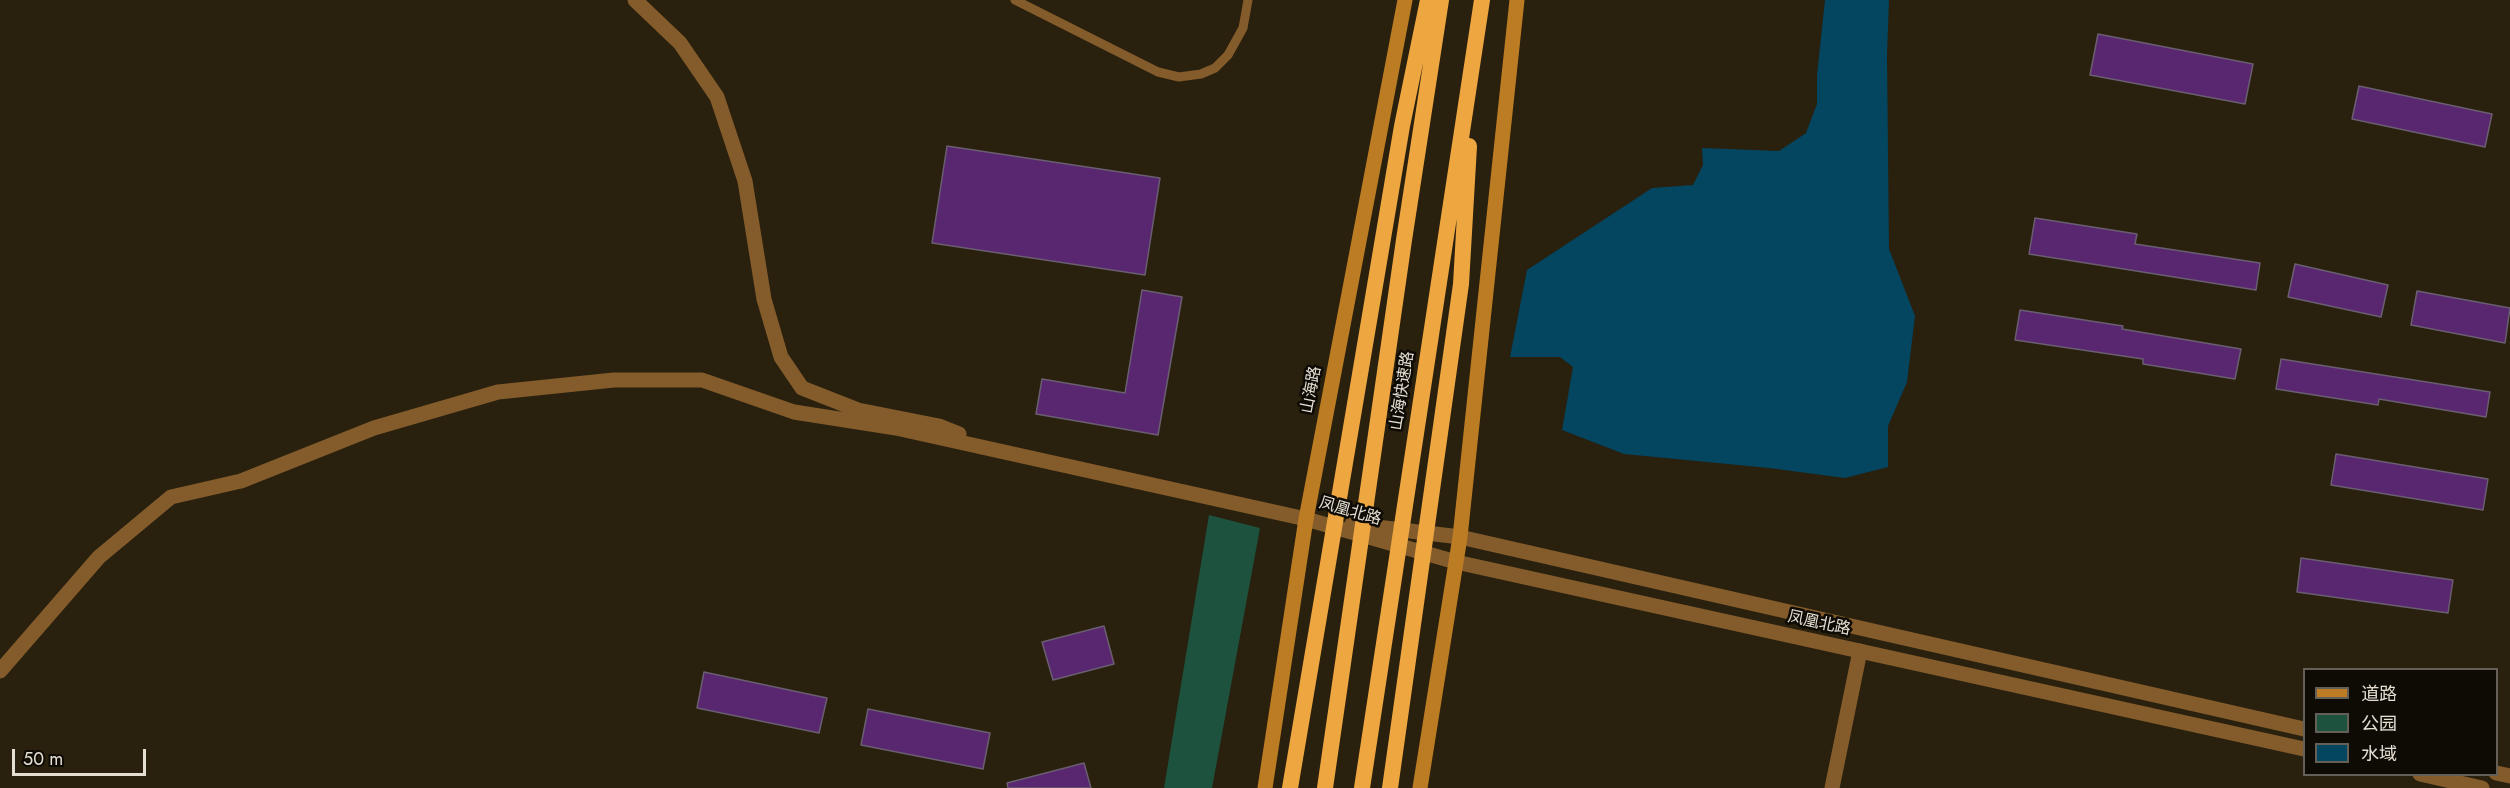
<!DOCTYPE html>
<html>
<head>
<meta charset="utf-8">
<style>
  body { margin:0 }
  #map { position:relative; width:2510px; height:788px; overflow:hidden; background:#29200e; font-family:Jost,"Noto Sans SC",sans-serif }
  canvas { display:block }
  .legend { position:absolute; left:2303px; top:668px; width:195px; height:108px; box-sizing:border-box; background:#0e0a04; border:2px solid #645f57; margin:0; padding:8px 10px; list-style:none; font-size:18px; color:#e4ded3 }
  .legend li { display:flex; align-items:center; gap:12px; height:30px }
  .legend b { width:30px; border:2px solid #645f57 }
  .scale { position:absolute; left:12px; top:749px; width:134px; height:27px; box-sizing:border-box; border:3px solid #e4ded3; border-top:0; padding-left:8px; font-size:18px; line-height:21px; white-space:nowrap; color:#e4ded3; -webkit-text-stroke:4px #0e0a04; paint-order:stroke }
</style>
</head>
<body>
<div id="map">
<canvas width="2510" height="788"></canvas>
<ul class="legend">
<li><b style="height:8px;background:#bc7c23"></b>道路</li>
<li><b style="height:16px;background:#1d523e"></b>公园</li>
<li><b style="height:16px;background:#044560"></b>水域</li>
</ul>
<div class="scale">50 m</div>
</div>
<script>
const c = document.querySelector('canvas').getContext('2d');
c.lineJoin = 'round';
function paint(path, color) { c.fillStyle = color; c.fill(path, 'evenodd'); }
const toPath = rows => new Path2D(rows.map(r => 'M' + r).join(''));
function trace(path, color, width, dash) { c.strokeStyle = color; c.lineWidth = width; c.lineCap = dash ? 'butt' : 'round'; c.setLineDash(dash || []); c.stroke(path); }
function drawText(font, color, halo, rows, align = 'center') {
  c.font = font + ' Jost,"Noto Sans SC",sans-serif'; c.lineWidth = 5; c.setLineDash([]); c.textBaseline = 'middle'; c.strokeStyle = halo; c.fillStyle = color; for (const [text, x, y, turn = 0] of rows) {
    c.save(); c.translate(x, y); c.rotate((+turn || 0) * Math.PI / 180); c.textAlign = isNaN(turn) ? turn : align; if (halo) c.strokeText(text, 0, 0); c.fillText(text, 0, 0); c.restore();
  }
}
const green = toPath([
  [1209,515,1260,528,1212,788,1164,788]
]);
const water = toPath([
  [1825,0,1889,0,1887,55,1889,249,1915,316,1907,382,1888,426,1888,467,1845,478,1769,468,1624,454,1562,430,1573,367,1560,357,1510,357,1527,270,1652,188,1693,185,1703,165,1702,148,1779,151,1806,133,1817,104,1817,75]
]);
const building = toPath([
  [2098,34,2253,64,2245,104,2090,75,2098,34],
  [2359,86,2492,114,2485,147,2352,119,2359,86],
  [947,146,1160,178,1145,275,932,243,947,146],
  [2035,218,2137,234,2135,244,2260,263,2256,290,2029,254,2035,218],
  [2295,264,2388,285,2381,317,2288,297,2295,264],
  [1142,290,1182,297,1158,435,1036,414,1042,379,1125,393,1142,290],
  [2417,291,2510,308,2505,343,2411,325,2417,291],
  [2020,310,2123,326,2122,329,2241,349,2235,379,2143,364,2143,359,2015,340,2020,310],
  [2281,359,2490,392,2486,417,2379,399,2378,405,2276,389,2281,359],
  [2336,454,2488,479,2483,510,2331,485,2336,454],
  [2301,558,2453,580,2448,613,2297,592,2301,558],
  [1104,626,1114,664,1053,680,1042,642,1104,626],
  [704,672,827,698,819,733,697,708,704,672],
  [868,709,990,733,983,769,861,745,868,709],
  [1084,763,1091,788,1008,788,1007,783,1084,763]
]);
const service = toPath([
  [1015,0,1158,72,1179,77,1201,74,1215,68,1228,55,1243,28,1248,0]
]);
const minor = toPath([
  [635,0,680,43,717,97,745,181,764,299,781,357,802,388,858,410,939,426,959,434],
  [0,671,99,557,171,497,241,481,374,428,498,392,614,380,702,380,794,412,896,428,1306,519],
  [1832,788,1860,651]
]);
const tertiary = toPath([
  [1306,519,1456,562,2304,749],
  [1352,524,1460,537,2304,729],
  [2496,773,2510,776],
  [2420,774,2482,788]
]);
const secondary = toPath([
  [1265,788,1306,519,1405,0],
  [1420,788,1460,537,1517,0]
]);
const trunkBridge = toPath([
  [1290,788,1402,126,1428,0],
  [1325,788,1404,240,1441,0],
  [1362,788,1482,0],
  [1390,788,1461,284,1469,146]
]);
const streetNames = [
  ["山海路",1312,390,-79],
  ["山海快速路",1403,391,-81],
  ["凤凰北路",1350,512,16],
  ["凤凰北路",1819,624,12]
];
paint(green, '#1d523e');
paint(water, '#044560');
paint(building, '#58276f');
trace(building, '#6a5e70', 1.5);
trace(service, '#845c2b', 9);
trace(minor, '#845c2b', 15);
trace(tertiary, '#845c2b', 15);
trace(secondary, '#bc7c23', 15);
trace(trunkBridge, '#eea640', 16);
drawText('16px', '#e4ded3', '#0e0a04', streetNames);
</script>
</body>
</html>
